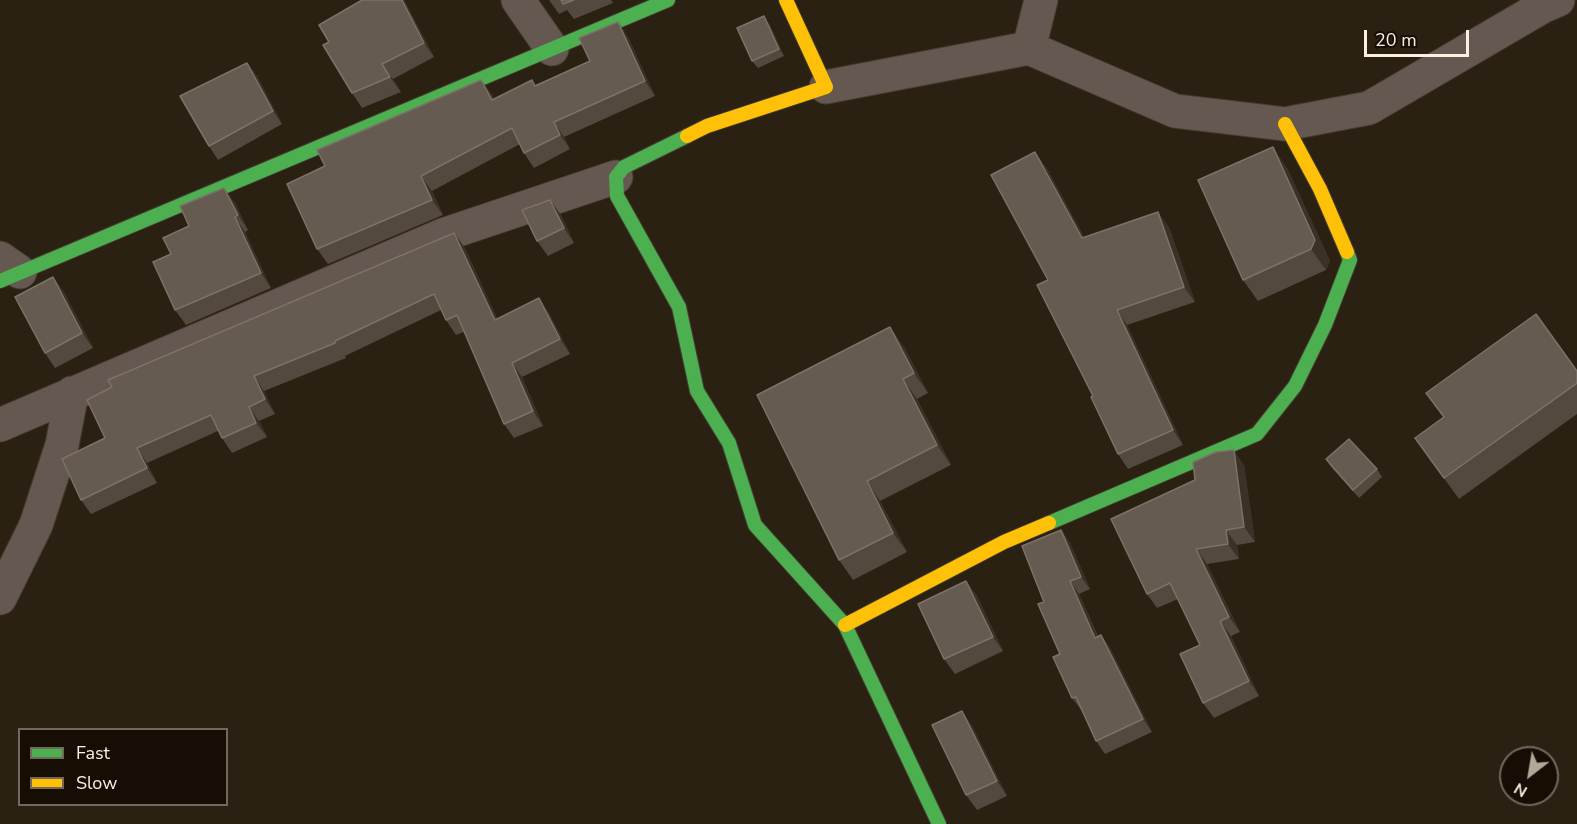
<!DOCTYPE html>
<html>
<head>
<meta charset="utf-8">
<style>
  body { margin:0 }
  #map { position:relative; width:1577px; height:824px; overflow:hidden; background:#2a2112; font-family:"Nunito Sans",sans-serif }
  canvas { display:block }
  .legend { position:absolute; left:18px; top:728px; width:210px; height:78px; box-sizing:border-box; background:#160e04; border:2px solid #72685c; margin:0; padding:8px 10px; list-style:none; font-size:18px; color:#fbf0e0 }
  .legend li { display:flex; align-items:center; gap:12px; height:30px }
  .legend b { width:30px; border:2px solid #72685c }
  .north { position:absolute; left:1499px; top:746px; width:60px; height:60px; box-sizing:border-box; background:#160e04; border:2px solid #72685c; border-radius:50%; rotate:211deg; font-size:16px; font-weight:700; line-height:24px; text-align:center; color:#fbf0e0 }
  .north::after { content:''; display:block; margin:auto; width:21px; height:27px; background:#b2a898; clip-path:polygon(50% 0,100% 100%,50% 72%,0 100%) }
  .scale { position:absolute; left:1364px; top:30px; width:105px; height:27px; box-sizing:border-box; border:3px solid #fbf0e0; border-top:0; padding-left:8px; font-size:18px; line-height:21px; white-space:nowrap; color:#fbf0e0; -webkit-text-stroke:4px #160e04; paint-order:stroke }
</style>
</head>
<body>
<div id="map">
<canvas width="1577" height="824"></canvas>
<ul class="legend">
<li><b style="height:8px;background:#4caf50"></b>Fast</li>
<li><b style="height:8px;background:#ffc107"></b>Slow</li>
</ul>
<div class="north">N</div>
<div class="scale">20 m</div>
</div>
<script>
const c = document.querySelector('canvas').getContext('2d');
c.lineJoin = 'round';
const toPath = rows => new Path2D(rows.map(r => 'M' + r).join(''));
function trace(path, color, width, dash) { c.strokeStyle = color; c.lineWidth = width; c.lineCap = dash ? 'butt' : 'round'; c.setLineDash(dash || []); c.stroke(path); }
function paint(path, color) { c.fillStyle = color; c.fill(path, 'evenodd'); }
const street = toPath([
  [518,0,552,49],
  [1029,48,1041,0],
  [826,87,1029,48,1175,111,1285,124,1369,108,1542,7,1558,0],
  [0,258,20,272],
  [0,425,443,235,616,177],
  [0,598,36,525,62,445,72,393]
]);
const fast = toPath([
  [687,136,624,167,616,177,617,196,679,307,697,391,729,443,755,525,845,625,939,824],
  [0,281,668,0],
  [1049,523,1257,434,1295,386,1325,325,1350,260,1347,252]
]);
const slow = toPath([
  [1285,124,1320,189,1347,252],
  [687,136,707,126,826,87,786,0],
  [845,625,1004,542,1049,523]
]);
const wall = toPath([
  [404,0,434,57,393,79,401,92,362,108,352,93],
  [549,0,611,0,613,3,574,19,567,10,559,14],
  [618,22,628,37,655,96,564,137,570,149,534,168,524,153,520,144,432,191,443,215,328,264,317,249,325,166,492,94,494,99,535,85,590,61],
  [769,23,784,56,758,68,752,61],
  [247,63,257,76,282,124,218,160,209,146],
  [1046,167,1084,237,1169,227,1195,302,1127,325,1183,445,1128,469,1118,454,1093,396,1048,280],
  [1287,168,1330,261,1326,270,1258,301,1243,280],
  [550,200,561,215,574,243,548,256,537,241],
  [235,203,248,230,245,232,271,288,186,325,175,310,171,254,189,226],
  [465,248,497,319,549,313,570,354,522,377,543,426,514,438,504,424,464,332,456,335,446,320,441,310,345,356,346,358,264,391,275,414,259,421,267,437,232,453,222,438,218,431,147,463,157,483,91,514,81,500,105,438],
  [53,277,64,292,93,348,55,368,45,353],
  [904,347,928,393,917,399,951,465,880,501,907,552,853,580,839,560],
  [1577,371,1577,414,1459,499,1415,438],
  [1326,459,1377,469,1382,477,1359,498,1331,467],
  [1244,465,1255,542,1237,545,1239,559,1207,564,1240,632,1231,636,1259,696,1214,718,1203,703,1200,645,1178,599,1157,608,1147,594],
  [1061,530,1070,543,1090,589,1079,594,1098,636,1101,635,1110,648,1152,732,1105,754,1096,741,1082,711,1072,698,1044,602],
  [966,581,977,596,1003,651,955,674,944,659],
  [962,711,972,726,1007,796,977,810,966,795]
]);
const shadedWall = toPath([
  [402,0,404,0,434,57,424,43],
  [764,16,769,23,784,56,779,49],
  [618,22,628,37,655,96,645,81],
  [247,63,257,76,282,124,273,111],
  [382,64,393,79,401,92,390,77],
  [481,80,492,94,502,115,492,100],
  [554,122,564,137,570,149,560,135],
  [1273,147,1287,168,1330,261,1326,270,1311,249],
  [1035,152,1046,167,1093,253,1082,238],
  [421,176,432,191,443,215,432,200],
  [224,188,235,203,248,230,238,215],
  [550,200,561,215,574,243,564,228],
  [1158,212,1169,227,1195,302,1184,287],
  [235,217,245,232,271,288,261,273],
  [454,233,465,248,505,335,495,320],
  [53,277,64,292,93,348,82,333],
  [539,298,549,313,570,354,560,339],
  [1117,310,1127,325,1183,445,1173,430],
  [890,327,904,347,928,393,914,373],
  [512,363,522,377,543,426,533,411],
  [254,376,264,391,275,414,265,399],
  [903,379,917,399,951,465,937,445],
  [249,407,259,421,267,437,256,423],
  [137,448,147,463,157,483,147,468],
  [1234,450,1244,465,1255,542,1244,527],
  [867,481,880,501,907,552,893,533],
  [1061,530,1070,543,1090,589,1081,577],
  [1226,530,1237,545,1239,559,1228,544],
  [1196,549,1207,564,1240,632,1229,617],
  [966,581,977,596,1003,651,993,637],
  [1070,581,1079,594,1104,651,1095,638],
  [1220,621,1231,636,1259,696,1249,681],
  [1101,635,1110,648,1152,732,1143,719],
  [962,711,972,726,1007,796,997,781]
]);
const building = toPath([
  [362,0,402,0,424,43,382,64,390,77,352,93,323,45,329,42,319,25,362,0],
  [561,0,574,0,563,4,561,0],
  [764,16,779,49,752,61,737,28,764,16],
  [618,22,645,81,554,122,560,135,524,153,512,128,421,176,432,200,317,249,287,184,325,166,317,150,481,80,492,100,532,80,535,86,590,61,579,38,618,22],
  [247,63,273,111,209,146,180,96,247,63],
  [1273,147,1315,240,1311,249,1243,280,1198,180,1273,147],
  [1035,152,1082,238,1158,212,1184,287,1117,310,1173,430,1118,454,1091,397,1093,396,1037,285,1048,280,991,175,1035,152],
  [224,188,238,215,235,217,261,273,175,310,153,262,171,254,163,238,189,226,180,206,224,188],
  [550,200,564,228,537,241,522,210,550,200],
  [454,233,495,320,539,298,560,339,512,363,533,411,504,424,457,315,446,320,434,294,335,341,335,343,254,376,265,399,249,407,256,423,222,438,211,415,137,448,147,468,81,500,62,459,105,438,87,400,112,387,108,380,454,233],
  [53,277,82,333,45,353,15,297,53,277],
  [1536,314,1577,371,1577,383,1444,478,1415,438,1444,417,1426,393,1536,314],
  [890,327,914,373,903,379,937,445,867,481,893,533,839,560,757,395,890,327],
  [1349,439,1377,469,1353,490,1326,459,1349,439],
  [1234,450,1244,527,1226,530,1228,544,1196,549,1229,617,1220,621,1249,681,1203,703,1180,654,1200,645,1170,583,1147,594,1111,519,1195,480,1193,462,1216,452,1234,450],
  [1061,530,1081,577,1070,581,1095,638,1101,635,1143,719,1096,741,1076,697,1072,698,1053,657,1060,654,1038,604,1044,602,1022,546,1061,530],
  [966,581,993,637,944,659,918,604,966,581],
  [962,711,997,781,966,795,932,725,962,711]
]);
trace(street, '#463d31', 35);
trace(fast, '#463d31', 16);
trace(slow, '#463d31', 16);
trace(street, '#655850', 33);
trace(fast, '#4caf50', 14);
trace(slow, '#ffc107', 14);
paint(wall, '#53493f');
paint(shadedWall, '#3b3126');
paint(building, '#655b50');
trace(building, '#7c7267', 1.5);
</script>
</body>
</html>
